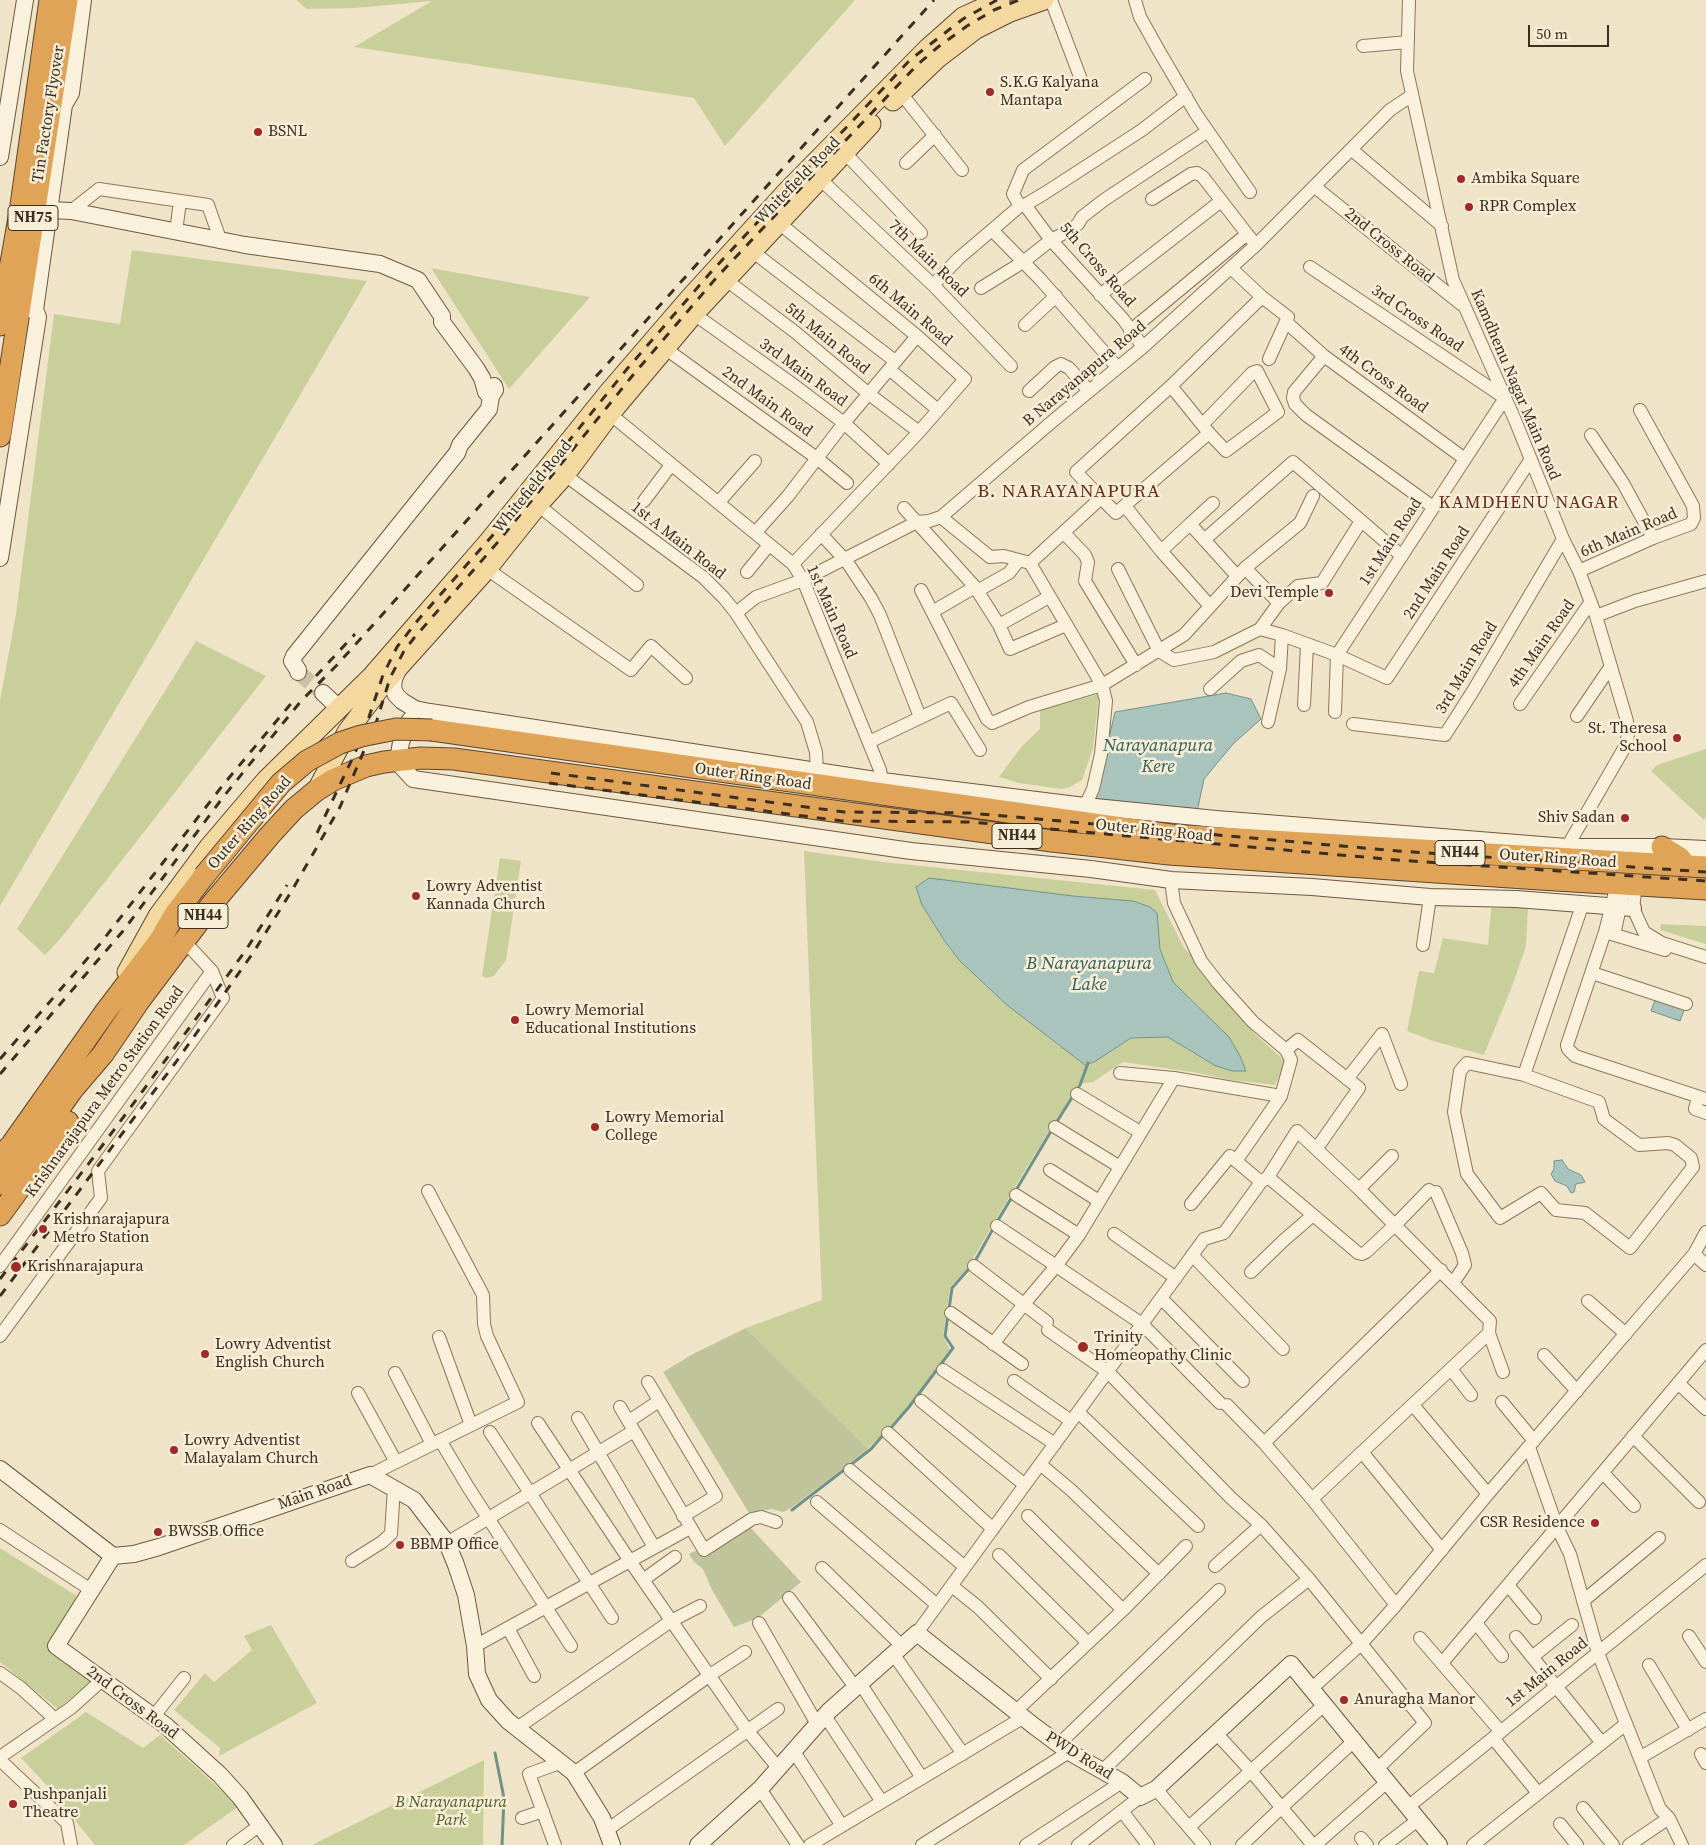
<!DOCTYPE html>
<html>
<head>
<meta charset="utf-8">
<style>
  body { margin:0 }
  #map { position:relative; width:1706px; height:1845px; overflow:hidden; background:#f0e4c8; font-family:"Source Serif 4",serif }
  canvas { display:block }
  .scale { position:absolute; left:1528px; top:25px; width:81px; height:22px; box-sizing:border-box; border:2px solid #3d2e20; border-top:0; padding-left:6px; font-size:15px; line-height:18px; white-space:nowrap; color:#3d2e20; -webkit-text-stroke:4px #f7eed8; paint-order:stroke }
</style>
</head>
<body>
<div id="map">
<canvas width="1706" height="1845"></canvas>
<div class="scale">50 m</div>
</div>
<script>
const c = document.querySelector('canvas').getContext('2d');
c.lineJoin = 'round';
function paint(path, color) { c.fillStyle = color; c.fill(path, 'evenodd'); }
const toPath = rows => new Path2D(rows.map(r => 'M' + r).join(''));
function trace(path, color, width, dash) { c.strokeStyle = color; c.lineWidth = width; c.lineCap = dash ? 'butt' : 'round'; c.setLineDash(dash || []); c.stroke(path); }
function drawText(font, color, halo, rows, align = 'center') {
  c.font = font + ' "Source Serif 4",serif'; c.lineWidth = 5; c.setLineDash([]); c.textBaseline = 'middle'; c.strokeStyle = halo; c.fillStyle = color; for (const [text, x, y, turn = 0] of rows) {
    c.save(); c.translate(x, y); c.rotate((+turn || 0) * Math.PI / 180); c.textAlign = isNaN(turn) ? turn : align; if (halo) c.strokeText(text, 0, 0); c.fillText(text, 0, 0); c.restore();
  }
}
const green = toPath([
  [296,0,855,0,725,146,694,98,354,47,432,1,355,8,307,9],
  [132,250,367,281,0,906,0,701,16,614,54,314,120,324],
  [431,268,590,297,509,389],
  [196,641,266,676,61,938,45,955,17,929],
  [1099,694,1093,748,1082,780,1070,787,1062,789,1019,783,999,777,1022,746,1040,729,1040,711],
  [1706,749,1706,816,1704,820,1651,771,1657,765],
  [804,851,883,862,1155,890,1183,946,1256,1035,1286,1062,1275,1085,1231,1080,1198,1073,1123,1062,1093,1082,1079,1084,1025,1170,968,1267,950,1287,943,1336,950,1350,908,1407,868,1449,746,1328,822,1300],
  [929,878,1073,896,1133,901,1157,913,1160,949,1173,982,1229,1037,1214,1065,1168,1037,1131,1038,1094,1062,1085,1065,1007,1005,960,961,944,940,922,905],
  [500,858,521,861,506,960,494,976,486,978,482,976],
  [1491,908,1528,908,1526,946,1511,989,1484,1055,1433,1041,1407,1031,1419,971,1434,973,1443,938,1488,945],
  [1661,924,1706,926,1706,944,1660,930],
  [0,1548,77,1596,47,1648,91,1681,58,1709,0,1662],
  [271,1625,317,1703,219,1756,220,1748,174,1710,205,1673,214,1682,252,1650,244,1636],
  [86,1712,143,1748,160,1735,239,1806,184,1845,95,1845,51,1790,21,1758],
  [484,1760,483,1845,312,1845,322,1840]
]);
const cemetery = toPath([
  [746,1328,868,1449,791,1508,783,1512,772,1509,749,1513,663,1372,693,1354],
  [749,1526,801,1582,758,1618,734,1627,712,1590,703,1569,694,1562,689,1554]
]);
const water = toPath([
  [1226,693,1251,699,1261,719,1233,744,1204,779,1197,812,1094,802,1115,712,1226,693],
  [929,878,1073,896,1133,901,1150,907,1157,913,1160,949,1173,982,1229,1037,1240,1056,1246,1071,1232,1071,1214,1065,1168,1037,1131,1038,1094,1062,1085,1065,1007,1005,960,961,944,940,922,905,916,887,929,878],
  [1655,1000,1684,1010,1680,1021,1651,1011,1655,1000],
  [1562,1160,1568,1169,1581,1175,1585,1182,1576,1184,1574,1192,1571,1193,1567,1186,1555,1181,1551,1174,1554,1169,1554,1161,1562,1160]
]);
const stream = toPath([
  [1056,1123,1080,1085,1088,1063],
  [997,1222,1053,1128],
  [949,1309,952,1288,974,1263,994,1227],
  [889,1430,909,1407,953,1348,945,1336,948,1315],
  [792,1510,871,1449,884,1434],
  [495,1753,504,1798,502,1845]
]);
const secondaryTunnel = toPath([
  [298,672,323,693]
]);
const street = toPath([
  [1051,0,1082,82],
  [1135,0,1140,17,1159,51,1196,114,1250,192],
  [1409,0,1407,71,1453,280,1515,420,1563,539,1579,571,1596,616,1627,721,1628,734,1626,745,1567,847],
  [1363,46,1408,42],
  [896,87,962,170],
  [1352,150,1442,226],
  [844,152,921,233],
  [906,163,935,135],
  [820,179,933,285,1011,366],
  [1315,187,1461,304],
  [1152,199,1191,174,1197,173,1203,177,1247,234],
  [1025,205,1051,240,1123,319,1143,347],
  [1020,206,1013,194,1023,170,1145,79],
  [71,211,99,189,208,205,220,239],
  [779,223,917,336,965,379,919,432,793,564],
  [992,230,1020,206,1025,205,1045,193,1142,130,1186,96],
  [176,232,180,201],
  [752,251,895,361],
  [1231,268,1262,297,1288,317,1269,359],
  [721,276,795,332,869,394,919,432],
  [933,285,959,258,992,230,1041,280,1117,367],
  [981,288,1023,262,1051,240,1070,230,1078,224,1082,217,1104,200,1208,131],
  [1100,295,1221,201],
  [694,314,795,386,844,423,889,464],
  [1286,322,1324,356,1465,459],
  [1025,325,1056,296],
  [1130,331,1247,234,1256,245],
  [666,349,818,459,847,483],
  [1324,356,1294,392,1293,398,1295,404,1306,415,1433,507],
  [889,369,938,410],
  [1029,391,1055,367,1061,364,1069,368,1089,391],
  [610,414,793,564,803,580,880,770,882,781],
  [1203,424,1252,373,1257,371,1278,412,1226,451,1209,433],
  [1591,435,1623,483,1653,538],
  [565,475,703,577,724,598,736,613,807,722,816,752,817,771],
  [1101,498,1116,513,1209,433,1171,386],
  [644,501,671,465],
  [718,503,755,461],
  [538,505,637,585],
  [1125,506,1161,551],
  [904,508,975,587,999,625,1010,649,1066,625],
  [941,517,990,557,1004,556,1030,563,1102,685,1106,701,1101,754,1093,789,1085,806],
  [1190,524,1213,503],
  [755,533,788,496,844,423,917,336],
  [1064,533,1085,555,1088,562,1085,581,1136,665],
  [821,534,847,562,871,598,880,615,920,717],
  [1204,540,1293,462,1402,556],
  [1030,563,1101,498,1076,472,1171,386,1262,297],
  [1245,568,1279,603],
  [487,569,631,670,651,646,686,678],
  [1118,569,1159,651,1174,660,1214,652,1260,629,1282,635,1337,655,1505,398,1310,267],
  [1579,571,1653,538,1691,524,1694,518,1693,506,1640,410],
  [747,572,769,545],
  [921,590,987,719,992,723,1029,707,1102,685,1184,635,1245,568,1300,523,1313,496],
  [977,591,1009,573,1019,560],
  [1210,606,1161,551,1190,524,1237,576],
  [932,612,975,587],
  [736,613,756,597,803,580,917,522,929,521,941,517,1054,420,1143,347,1256,245,1390,110,1411,96],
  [1596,616,1635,601,1706,581],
  [999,625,1049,597],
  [1260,629,1279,603,1298,586,1322,583,1361,521],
  [1210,689,1241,661,1259,655,1280,669],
  [1520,704,1590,603],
  [1304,705,1307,645],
  [1335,712,1337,655,1387,678,1531,459],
  [1577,716,1611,666],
  [1268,722,1280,669,1282,635],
  [1353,724,1445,735,1473,691,1563,539],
  [869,742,951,703,980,750],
  [1171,880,1174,903,1201,961,1218,983,1253,1022,1286,1050,1291,1060,1281,1096,1236,1161,1261,1182],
  [1617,884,1605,932,1567,1045,1568,1049,1575,1056,1706,1099],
  [1636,885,1633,908,1644,932,1662,943,1706,957],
  [1605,932,1665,950],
  [1614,935,1625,884],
  [1423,945,1430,897],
  [1592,973,1686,1004],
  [1286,1050,1298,1040,1359,1088,1317,1148],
  [1467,1063,1524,1075,1599,1102,1604,1119,1639,1145,1668,1143,1675,1145,1691,1158,1693,1167,1630,1248,1585,1213,1556,1210,1541,1193,1500,1218,1467,1174,1454,1112,1460,1071,1467,1063],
  [1120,1073,1174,1078],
  [1524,1075,1583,903],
  [1347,1079,1382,1034,1401,1084],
  [1077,1094,1140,1132],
  [1698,1097,1695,1109,1706,1113],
  [1055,1127,1120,1167],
  [1050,1170,1099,1201],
  [1268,1177,1358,1253,1362,1254,1366,1252,1395,1225,1429,1190],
  [1359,1189,1392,1156],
  [1436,1192,1462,1253,1465,1265,1453,1283],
  [1016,1195,1079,1235],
  [1191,1204,1230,1156,1236,1161],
  [997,1226,1142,1324,1220,1403],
  [1114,1234,1176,1278],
  [1694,1254,1706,1265],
  [1192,1255,1283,1349],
  [0,1266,212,971,184,941],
  [974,1266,1047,1322],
  [1251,1272,1283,1241,1313,1215],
  [1161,1298,1243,1381],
  [1588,1301,1626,1334],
  [951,1313,1022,1364],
  [1048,1330,1108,1372,1231,1498,1261,1525,1309,1579,1425,1723,1377,1769],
  [1489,1333,1503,1372],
  [0,1336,101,1198,98,1171,223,998,212,971],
  [439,1337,471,1425],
  [993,1344,1024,1304,1056,1266,1079,1235,1174,1078,1281,1096],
  [1544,1355,1577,1391],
  [1451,1369,1471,1395],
  [943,1370,1055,1444],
  [395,1373,432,1444],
  [1014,1381,1071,1421],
  [648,1382,716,1496,683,1516],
  [1678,1383,1706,1409],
  [358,1393,396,1462],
  [921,1401,1025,1485],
  [1502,1402,1534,1441],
  [1227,1405,1264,1443,1312,1499,1396,1605],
  [1413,1405,1488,1494],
  [620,1407,704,1550,752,1519,761,1517,776,1522],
  [1078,1412,1198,1526],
  [578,1418,654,1547],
  [629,1421,659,1401],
  [538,1423,630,1561,747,1730,779,1769],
  [490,1432,612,1618],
  [888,1433,993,1529],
  [1633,1436,1699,1502],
  [440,1440,468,1487,571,1646],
  [1264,1443,1441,1270],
  [1529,1447,1557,1527,1570,1554,1598,1653,1660,1809,1669,1818,1682,1845],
  [1362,1452,1442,1550],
  [1040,1464,1071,1490,1159,1574],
  [850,1470,965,1567],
  [1603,1473,1634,1506],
  [370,1475,518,1402,487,1336,484,1324,483,1295,428,1191],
  [817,1502,937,1605],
  [1028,1516,1123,1610],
  [0,1530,91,1590],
  [447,1543,634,1431],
  [999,1555,1088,1643],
  [352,1561,382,1542,391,1534,394,1488],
  [1215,1566,1261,1525],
  [822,1568,903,1647],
  [643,1580,675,1557],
  [1508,1585,1535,1618],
  [952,1586,978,1607,1051,1679],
  [789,1598,855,1687],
  [1583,1601,1659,1538],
  [759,1623,817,1724],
  [1476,1623,1502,1656],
  [508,1628,534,1676],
  [917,1633,1204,1239,1224,1233,1261,1182,1268,1177,1297,1131,1359,1189,1490,1321,1489,1333,1312,1499],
  [1689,1636,1706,1662],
  [1516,1637,1602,1743],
  [1420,1638,1501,1732],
  [475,1646,690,1528],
  [894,1655,963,1754],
  [1532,1657,1572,1625],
  [1442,1663,1706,1350],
  [1649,1665,1688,1730],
  [0,1673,21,1688,55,1719],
  [860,1683,922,1778],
  [1311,1689,1361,1644,1396,1605,1488,1494,1694,1254,1706,1232],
  [1016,1711,1123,1610,1186,1546],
  [154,1716,184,1678],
  [825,1716,882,1802],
  [517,1728,671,1621,700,1606],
  [1216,1733,1250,1770,1313,1845],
  [1493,1738,1538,1793],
  [1059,1744,1219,1590],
  [793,1750,842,1826],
  [1701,1754,1706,1763],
  [0,1757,71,1708,102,1680],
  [1641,1757,1706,1719],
  [0,1760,67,1823,71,1845],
  [1102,1771,1261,1617,1309,1579],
  [574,1773,710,1675,745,1652],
  [760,1789,798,1845],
  [1156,1789,1204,1845],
  [1408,1807,1706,1565],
  [1583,1808,1613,1845],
  [1122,1811,1148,1845],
  [522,1818,543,1811],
  [1560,1824,1577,1845],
  [1189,1827,1324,1705],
  [607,1830,778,1709],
  [1361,1838,1367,1845],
  [233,1845,260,1825],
  [555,1845,529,1774,562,1762],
  [810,1845,1024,1717],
  [922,1845,1069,1752],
  [1026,1845,1122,1782],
  [1078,1845,1140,1797],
  [1242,1845,1281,1808,1354,1741],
  [1315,1845,1387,1782],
  [1385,1845,1418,1820],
  [1473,1845,1626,1724],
  [1629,1845,1669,1818]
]);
const secondary = toPath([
  [0,157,25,0],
  [50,210,71,211,245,245,380,264,418,280,442,316,442,322,476,368,482,378,486,392,491,396],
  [0,558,38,317,35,310,64,105,71,93,83,0],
  [399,668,394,679,393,688,396,695,402,701,415,709,430,712,882,781,1085,806,1216,819,1567,847,1662,847,1706,849],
  [298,672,298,670,292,661,294,656,457,453,460,445,489,409,491,396,495,390,494,386],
  [323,693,338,707],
  [410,720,401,742,398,761,402,767,413,779,911,851,1091,869,1171,880,1312,887,1430,897,1516,899,1633,908],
  [0,1469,113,1556,134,1554,159,1547,370,1475,414,1500,447,1543,456,1565,466,1595,475,1646,477,1674,489,1700,508,1721,574,1773,602,1818,612,1845],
  [113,1556,56,1646,165,1725,220,1775,240,1797,274,1845],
  [698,1845,760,1789,829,1711,917,1633,1034,1726,1069,1752,1122,1782,1140,1797,1156,1789,1291,1664,1439,1845]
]);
const primary = toPath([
  [893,101,938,58,976,29,1010,12,1044,0],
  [317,790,347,732,380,688,487,569,538,505,565,475,610,414,694,314,871,124],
  [127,972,158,916,209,847,266,780,372,676,438,600,489,541,608,393,688,300,788,190,928,48,963,17,1000,0]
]);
const highway = toPath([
  [0,325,20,212,50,0],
  [0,436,67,0],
  [432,730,1171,835,1706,867],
  [1662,847,1680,858,1686,866],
  [0,1158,12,1144,106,1011,160,940,175,914,204,876],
  [0,1184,43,1131,73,1089,103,1054,139,1001,212,904,270,835,294,809,317,790,333,780,366,766,384,762,421,758,454,759,1052,841,1169,854,1540,879,1706,889],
  [0,1215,68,1122]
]);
const rail = toPath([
  [316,676,355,634],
  [551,773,844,812,970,813,1398,851,1706,872],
  [549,783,842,821,971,822,1397,860,1706,881],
  [317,833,355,753,369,717,383,675,397,647,418,620,492,536,627,369,711,272,823,152,911,59,963,19,997,0],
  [0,1059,100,944,223,785,294,700],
  [0,1074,123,931,224,796,301,701,337,665,934,0],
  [0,1279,96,1154,190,1027,246,950,287,885],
  [0,1296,176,1062,253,953,291,892,340,807,377,720,390,678,404,651,414,638,498,542,633,375,717,277,829,158,917,65,938,47,967,26,994,10,1019,0]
]);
const highwayBridge = toPath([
  [204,876,281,783,307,761,340,743,361,736,396,729,432,730]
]);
const markers = [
  [990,92,5,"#9e2a2b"],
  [258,132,5,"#9e2a2b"],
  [1461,179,5,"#9e2a2b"],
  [1469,207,5,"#9e2a2b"],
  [1329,593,5,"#9e2a2b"],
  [1677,738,5,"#9e2a2b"],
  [1625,818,5,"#9e2a2b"],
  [416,896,5,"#9e2a2b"],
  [515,1020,5,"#9e2a2b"],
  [595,1127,5,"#9e2a2b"],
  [43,1229,5,"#9e2a2b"],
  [16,1267,6,"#9e2a2b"],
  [1083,1347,6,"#9e2a2b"],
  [205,1354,5,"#9e2a2b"],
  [174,1450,5,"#9e2a2b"],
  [1595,1523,5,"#9e2a2b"],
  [158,1532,5,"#9e2a2b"],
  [400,1545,5,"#9e2a2b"],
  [1344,1700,5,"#9e2a2b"],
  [13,1804,5,"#9e2a2b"]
];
const shields = [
  [33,218,50],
  [1017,836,50],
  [1460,853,50],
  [203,916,50]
];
const shieldNames = [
  ["NH75",33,218],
  ["NH44",1017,836],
  ["NH44",1460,853],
  ["NH44",203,916]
];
const poiNames = [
  ["S.K.G Kalyana",1000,83],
  ["Mantapa",1000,101],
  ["BSNL",268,132],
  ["Ambika Square",1471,179],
  ["RPR Complex",1479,207],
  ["Devi Temple",1319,593,"right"],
  ["St. Theresa",1667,729,"right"],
  ["School",1667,747,"right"],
  ["Shiv Sadan",1615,818,"right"],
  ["Lowry Adventist",426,887],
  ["Kannada Church",426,905],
  ["Lowry Memorial",525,1011],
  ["Educational Institutions",525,1029],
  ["Lowry Memorial",605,1118],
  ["College",605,1136],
  ["Krishnarajapura",53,1220],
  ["Metro Station",53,1238],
  ["Krishnarajapura",27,1267],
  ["Trinity",1094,1338],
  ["Homeopathy Clinic",1094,1356],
  ["Lowry Adventist",215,1345],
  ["English Church",215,1363],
  ["Lowry Adventist",184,1441],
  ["Malayalam Church",184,1459],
  ["CSR Residence",1585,1523,"right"],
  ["BWSSB Office",168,1532],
  ["BBMP Office",410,1545],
  ["Anuragha Manor",1354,1700],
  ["Pushpanjali",23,1795],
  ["Theatre",23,1813]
];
const streetNames = [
  ["Tin Factory Flyover",49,114,-81],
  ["Whitefield Road",798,181,-46],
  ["2nd Cross Road",1389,246,39],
  ["7th Main Road",928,259,44],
  ["5th Cross Road",1097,265,49],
  ["6th Main Road",910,310,40],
  ["3rd Cross Road",1417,319,34],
  ["5th Main Road",827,339,39],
  ["3rd Main Road",803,373,36],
  ["B Narayanapura Road",1085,374,-40],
  ["4th Cross Road",1383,379,36],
  ["Kamdhenu Nagar Main Road",1515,385,67],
  ["2nd Main Road",767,402,36],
  ["Whitefield Road",533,487,-51],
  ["6th Main Road",1629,533,-23],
  ["1st A Main Road",678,541,38],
  ["1st Main Road",1391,542,-57],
  ["2nd Main Road",1437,573,-57],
  ["1st Main Road",831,612,66],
  ["4th Main Road",1542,644,-55],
  ["3rd Main Road",1467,668,-59],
  ["Outer Ring Road",753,777,8],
  ["Outer Ring Road",250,823,-49],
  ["Outer Ring Road",1154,831,6],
  ["Outer Ring Road",1558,859,4],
  ["Krishnarajapura Metro Station Road",105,1092,-54],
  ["Main Road",315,1493,-19],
  ["1st Main Road",1547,1673,-39],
  ["2nd Cross Road",132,1703,37],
  ["PWD Road",1079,1756,32]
];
const parkNames = [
  ["B Narayanapura",451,1803],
  ["Park",451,1821]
];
const neighbourhoodNames = [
  ["KAMDHENU NAGAR",1529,503]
];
const waterNames = [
  ["Narayanapura",1158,746],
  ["Kere",1158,767],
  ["B Narayanapura",1089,964],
  ["Lake",1089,985]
];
const quarterNames = [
  ["B. NARAYANAPURA",1069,492]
];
paint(green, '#c9cf9b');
paint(cemetery, '#bfc49a');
paint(water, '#a9c4bc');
trace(water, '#6f938a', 1);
trace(stream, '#6f938a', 3);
trace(secondaryTunnel, '#ccc0a6', 16, [16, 8]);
trace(street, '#8d765c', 14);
trace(secondary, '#6f573f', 18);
trace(primary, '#5b4430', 21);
trace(highway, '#5b4430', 23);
trace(street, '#faf1dc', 12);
trace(secondary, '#faf1dc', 16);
trace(primary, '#f3d9a0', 19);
trace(highway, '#e0a458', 21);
trace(rail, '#3d2e20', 3, [9, 9]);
trace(highwayBridge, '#5b4430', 23, []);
trace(highwayBridge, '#e0a458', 21);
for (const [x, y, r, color] of markers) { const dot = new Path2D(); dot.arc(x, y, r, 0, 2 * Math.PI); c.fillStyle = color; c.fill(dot); trace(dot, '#f7eed8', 2); }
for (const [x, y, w] of shields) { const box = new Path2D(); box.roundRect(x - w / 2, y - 12.5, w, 25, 4); c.fillStyle = '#f7eed8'; c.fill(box); trace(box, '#3d2e20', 1); }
drawText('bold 15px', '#3d2e20', null, shieldNames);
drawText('16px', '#3d2e20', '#f7eed8', poiNames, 'left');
drawText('16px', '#3d2e20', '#f7eed8', streetNames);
drawText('italic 16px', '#4d5a26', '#f7eed8', parkNames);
c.letterSpacing = '1px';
drawText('18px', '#6b2e1e', '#f7eed8', neighbourhoodNames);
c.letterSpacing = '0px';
drawText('italic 18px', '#2f5d5a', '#f7eed8', waterNames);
c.letterSpacing = '1px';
drawText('19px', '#6b2e1e', '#f7eed8', quarterNames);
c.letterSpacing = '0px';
</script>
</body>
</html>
